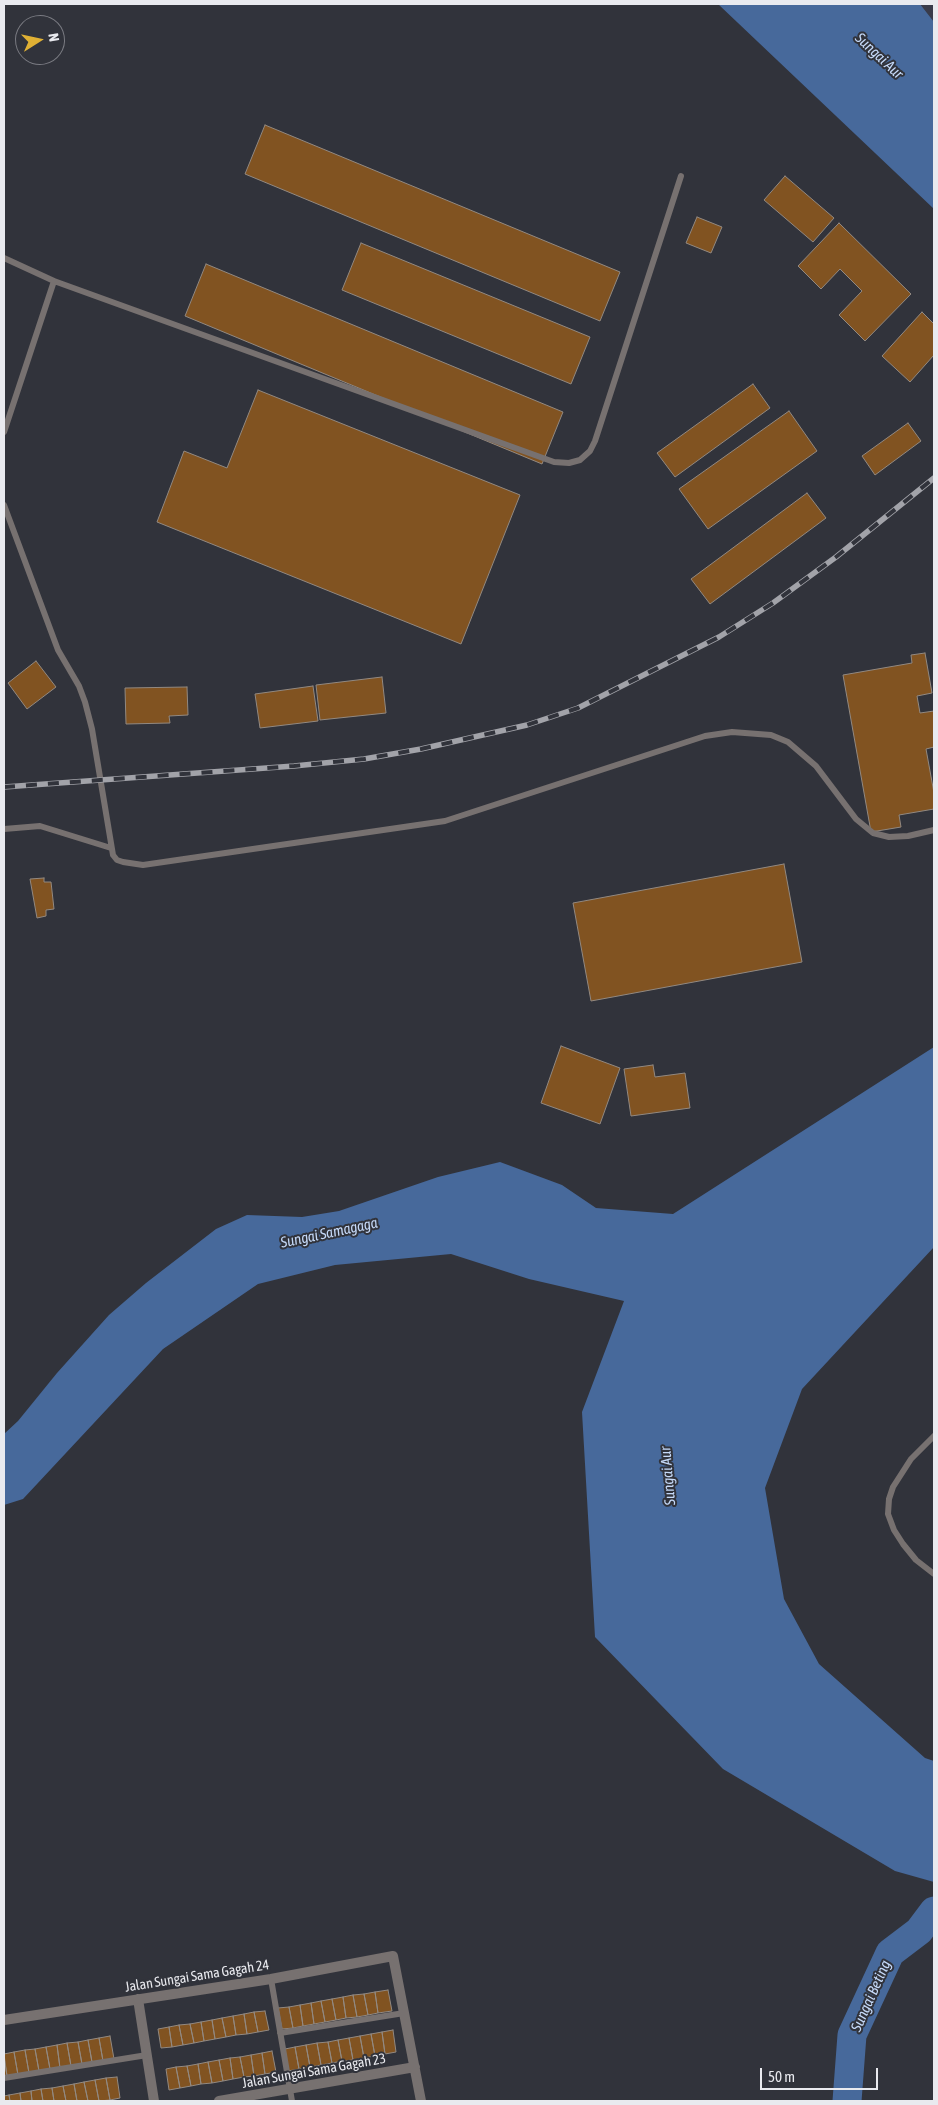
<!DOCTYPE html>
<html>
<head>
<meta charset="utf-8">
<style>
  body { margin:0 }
  #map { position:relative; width:938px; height:2105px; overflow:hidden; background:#31333b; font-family:"Asap Condensed",sans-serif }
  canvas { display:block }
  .frame { position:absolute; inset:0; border:5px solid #e9eaef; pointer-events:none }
  .north { position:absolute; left:15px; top:15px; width:50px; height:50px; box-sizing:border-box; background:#31333b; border:1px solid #7b7c83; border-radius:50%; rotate:80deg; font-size:14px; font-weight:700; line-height:20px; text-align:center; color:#e9eaef }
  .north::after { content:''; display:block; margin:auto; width:18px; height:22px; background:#dfb034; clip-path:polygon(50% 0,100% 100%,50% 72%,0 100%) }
  .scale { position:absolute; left:760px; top:2068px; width:118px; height:22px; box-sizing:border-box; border:2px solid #e9eaef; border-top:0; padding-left:6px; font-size:15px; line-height:18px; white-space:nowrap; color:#e9eaef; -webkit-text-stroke:4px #31333b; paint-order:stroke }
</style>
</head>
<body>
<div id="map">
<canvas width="938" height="2105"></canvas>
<div class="frame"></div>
<div class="north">N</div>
<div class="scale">50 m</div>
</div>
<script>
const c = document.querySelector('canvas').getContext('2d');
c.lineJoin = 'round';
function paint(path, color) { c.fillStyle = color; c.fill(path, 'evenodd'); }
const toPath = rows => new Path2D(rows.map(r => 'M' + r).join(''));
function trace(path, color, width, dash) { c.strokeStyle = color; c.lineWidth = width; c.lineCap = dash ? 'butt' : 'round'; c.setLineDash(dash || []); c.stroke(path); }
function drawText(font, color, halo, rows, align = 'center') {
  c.font = font + ' "Asap Condensed",sans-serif'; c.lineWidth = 4; c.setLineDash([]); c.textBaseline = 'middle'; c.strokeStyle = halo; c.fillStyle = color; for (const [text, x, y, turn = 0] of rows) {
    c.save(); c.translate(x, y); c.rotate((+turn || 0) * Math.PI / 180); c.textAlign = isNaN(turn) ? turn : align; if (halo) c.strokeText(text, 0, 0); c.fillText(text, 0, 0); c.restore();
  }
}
const built = toPath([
  [920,4,934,4,934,22]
]);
const water = toPath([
  [718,4,920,4,934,22,934,209],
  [934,1047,934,1247,802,1389,765,1488,784,1599,819,1664,925,1758,934,1761,934,1882,895,1871,723,1769,595,1637,582,1412,624,1301,529,1279,451,1254,335,1265,258,1284,163,1349,23,1499,4,1505,4,1434,18,1421,57,1373,109,1315,146,1283,216,1229,247,1215,302,1217,339,1211,438,1177,500,1162,562,1185,596,1208,673,1214]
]);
const river = toPath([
  [847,2101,852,2035,890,1953,919,1931,934,1911]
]);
const building = toPath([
  [265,125,620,272,600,321,245,174,265,125],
  [785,176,834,218,813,242,764,200,785,176],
  [697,217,722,227,711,253,686,243,697,217],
  [839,223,911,294,865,341,839,315,862,291,840,269,821,289,798,266,839,223],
  [361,243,590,337,571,384,342,290,361,243],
  [206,264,563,412,542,464,185,316,206,264],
  [922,312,934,324,934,355,910,382,882,356,922,312],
  [753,384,770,408,675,477,657,453,753,384],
  [258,390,520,495,461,644,157,522,184,451,227,468,258,390],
  [789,411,817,451,708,529,679,489,789,411],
  [908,423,921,441,875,475,862,456,908,423],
  [807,493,826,518,710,604,691,579,807,493],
  [925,653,932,693,917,696,920,713,934,711,934,747,926,749,934,793,934,809,899,815,901,827,871,832,843,675,912,663,911,655,925,653],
  [36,661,56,687,27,709,8,683,36,661],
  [382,677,386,713,320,720,316,685,382,677],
  [313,686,318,721,260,728,255,694,313,686],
  [187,687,188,715,169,716,170,723,126,724,125,688,187,687],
  [784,864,802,962,591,1001,573,903,784,864],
  [44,878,44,882,51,882,54,909,46,910,46,916,37,918,30,879,44,878],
  [561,1046,620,1068,600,1124,541,1103,561,1046],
  [653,1065,655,1077,685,1073,690,1108,631,1116,624,1069,653,1065],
  [388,1990,392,2011,378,2013,375,1992,388,1990],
  [375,1992,378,2013,368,2015,364,1994,375,1992],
  [364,1994,368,2015,357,2017,353,1995,364,1994],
  [353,1995,357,2017,346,2018,343,1997,353,1995],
  [343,1997,346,2018,336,2020,332,1999,343,1997],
  [332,1999,336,2020,325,2022,321,2001,332,1999],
  [321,2001,325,2022,314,2024,311,2003,321,2001],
  [311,2003,314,2024,303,2026,300,2005,311,2003],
  [300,2005,303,2026,293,2028,289,2007,300,2005],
  [289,2007,293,2028,282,2029,278,2008,289,2007],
  [265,2011,269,2030,258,2032,254,2012,265,2011],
  [254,2012,258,2032,247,2034,244,2014,254,2012],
  [244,2014,247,2034,236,2035,233,2016,244,2014],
  [233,2016,236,2035,226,2037,222,2018,233,2016],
  [222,2018,226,2037,215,2039,212,2020,222,2018],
  [212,2020,215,2039,204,2041,201,2022,212,2020],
  [201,2022,204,2041,194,2043,190,2024,201,2022],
  [190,2024,194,2043,183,2045,179,2025,190,2024],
  [179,2025,183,2045,172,2047,169,2027,179,2025],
  [169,2027,172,2047,161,2048,158,2029,169,2027],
  [393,2030,396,2052,385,2054,382,2032,393,2030],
  [382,2032,385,2054,375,2056,371,2034,382,2032],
  [371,2034,375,2056,364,2058,360,2036,371,2034],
  [110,2036,114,2059,103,2061,99,2038,110,2036],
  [360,2036,364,2058,353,2060,349,2038,360,2036],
  [99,2038,103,2061,92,2062,88,2040,99,2038],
  [349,2038,353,2060,342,2061,338,2040,349,2038],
  [88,2040,92,2062,82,2064,78,2042,88,2040],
  [338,2040,342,2061,332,2063,328,2042,338,2040],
  [78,2042,82,2064,71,2066,67,2043,78,2042],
  [328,2042,332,2063,321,2065,317,2043,328,2042],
  [67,2043,71,2066,60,2068,57,2045,67,2043],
  [317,2043,321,2065,310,2067,306,2045,317,2043],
  [57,2045,60,2068,50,2069,46,2047,57,2045],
  [306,2045,310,2067,299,2069,295,2047,306,2045],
  [46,2047,50,2069,39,2071,35,2049,46,2047],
  [295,2047,299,2069,288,2071,285,2049,295,2047],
  [35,2049,39,2071,29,2073,25,2050,35,2049],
  [25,2050,29,2073,18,2075,14,2052,25,2050],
  [272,2051,276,2072,265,2074,262,2053,272,2051],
  [14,2052,18,2075,7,2076,4,2054,14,2052],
  [262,2053,265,2074,254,2076,251,2055,262,2053],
  [251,2055,254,2076,244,2077,240,2057,251,2055],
  [4,2057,7,2076,4,2077,4,2057],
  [240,2057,244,2077,233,2079,230,2058,240,2057],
  [230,2058,233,2079,223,2081,219,2060,230,2058],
  [219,2060,223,2081,212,2083,208,2062,219,2060],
  [208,2062,212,2083,201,2084,198,2064,208,2062],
  [198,2064,201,2084,191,2086,187,2066,198,2064],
  [187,2066,191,2086,180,2088,176,2067,187,2066],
  [176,2067,180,2088,169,2090,166,2069,176,2067],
  [117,2077,120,2098,110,2100,106,2078,117,2077],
  [106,2078,110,2100,99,2101,95,2080,106,2078],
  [95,2080,99,2101,88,2101,84,2082,95,2080],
  [84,2082,88,2101,77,2101,74,2084,84,2082],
  [74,2084,77,2101,66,2101,63,2086,74,2084],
  [63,2086,66,2101,54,2101,52,2088,63,2086],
  [52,2088,54,2101,43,2101,41,2089,52,2088],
  [41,2089,43,2101,32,2101,31,2091,41,2089],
  [31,2091,32,2101,21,2101,20,2093,31,2091],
  [20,2093,21,2101,10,2101,9,2095,20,2093],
  [9,2095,10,2101,4,2101,4,2096,9,2095]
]);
const service = toPath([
  [4,258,54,281,4,432],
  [54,281,554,462,569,463,580,460,590,451,595,441,681,176],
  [4,505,58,650,79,686,85,702,92,729,113,855,117,860,123,862,143,865,445,821,705,736,732,732,771,735,788,742,816,766,856,819,873,833,889,837,908,836,934,830],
  [4,829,40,826,111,848],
  [934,1436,911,1459,893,1487,889,1499,888,1514,894,1530,903,1544,916,1560,934,1574],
  [271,1979,292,2101],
  [280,2033,404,2013],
  [4,2078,147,2055]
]);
const minor = toPath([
  [138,1999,154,2101],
  [4,2020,271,1979,393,1956,421,2101],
  [219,2101,415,2067]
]);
const rail = toPath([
  [4,787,294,766,364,759,421,749,527,725,578,708,719,637,773,603,836,557,934,478]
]);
const streetNames = [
  ["Jalan Sungai Sama Gagah 24",197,1976,-9],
  ["Jalan Sungai Sama Gagah 23",314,2071,-10]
];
const waterNames = [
  ["Sungai Aur",879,56,43],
  ["Sungai Samagaga",329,1233,-12],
  ["Sungai Aur",668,1476,-95],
  ["Sungai Beting",871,1996,-66]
];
paint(built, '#393b4a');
paint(water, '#47699b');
trace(river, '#47699b', 29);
paint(building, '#815321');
trace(building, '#928981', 1);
trace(service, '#777170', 6);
trace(minor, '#777170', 10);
trace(rail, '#a2a3a9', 5.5);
trace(rail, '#31333b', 4, [11]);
drawText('14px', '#e9eaef', '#31333b', streetNames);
drawText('italic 15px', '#c5d9f8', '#31333b', waterNames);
</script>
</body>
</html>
